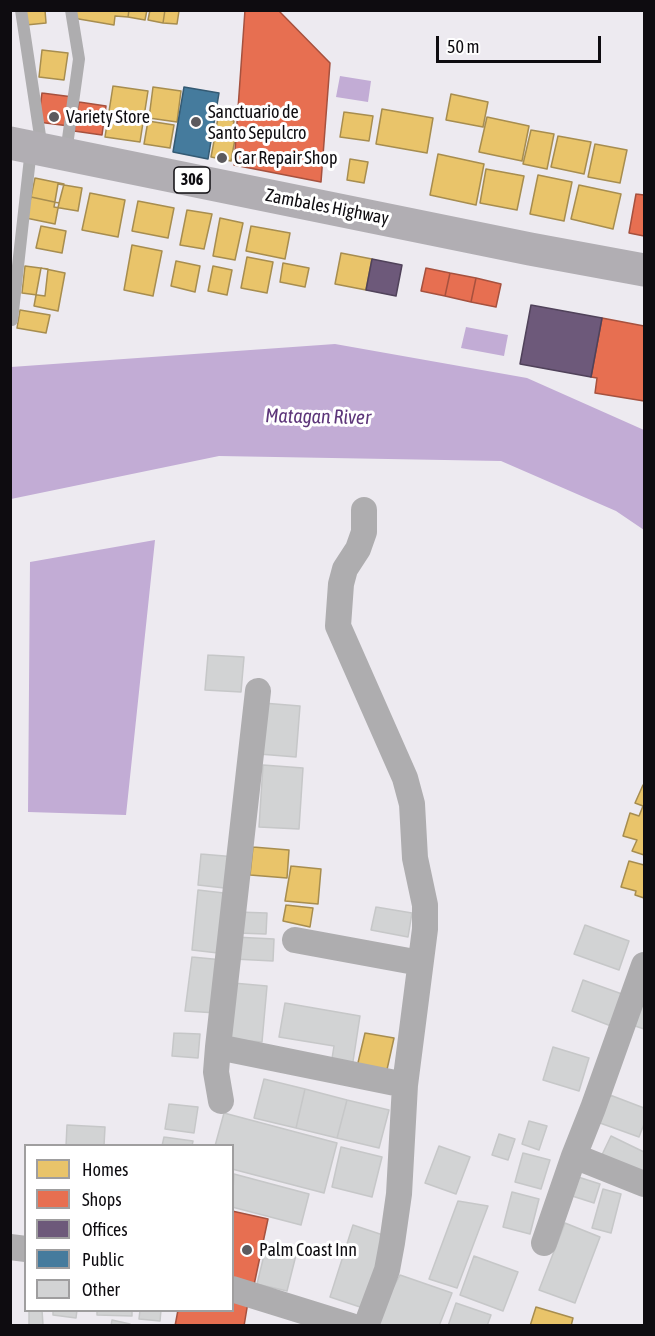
<!DOCTYPE html>
<html>
<head>
<meta charset="utf-8">
<style>
  body { margin:0 }
  #map { position:relative; width:655px; height:1336px; overflow:hidden; background:#edeaf0; font-family:"Asap Condensed",sans-serif }
  canvas { display:block }
  .frame { position:absolute; inset:0; border:12px solid #0e0c10; pointer-events:none }
  .legend { position:absolute; left:24px; top:1144px; width:210px; height:168px; box-sizing:border-box; background:#fff; border:2px solid #9f9e9f; margin:0; padding:8px 10px; list-style:none; font-size:18px; color:#0e0c10 }
  .legend li { display:flex; align-items:center; gap:12px; height:30px }
  .legend b { width:30px; border:2px solid #9f9e9f }
  .scale { position:absolute; left:436px; top:36px; width:165px; height:27px; box-sizing:border-box; border:3px solid #0e0c10; border-top:0; padding-left:8px; font-size:18px; line-height:21px; white-space:nowrap; color:#0e0c10; -webkit-text-stroke:4px #fff; paint-order:stroke }
</style>
</head>
<body>
<div id="map">
<canvas width="655" height="1336"></canvas>
<div class="frame"></div>
<ul class="legend">
<li><b style="height:16px;background:#e9c46a"></b>Homes</li>
<li><b style="height:16px;background:#e76f51"></b>Shops</li>
<li><b style="height:16px;background:#6d597a"></b>Offices</li>
<li><b style="height:16px;background:#457b9d"></b>Public</li>
<li><b style="height:16px;background:#d2d3d4"></b>Other</li>
</ul>
<div class="scale">50 m</div>
</div>
<script>
const c = document.querySelector('canvas').getContext('2d');
c.lineJoin = 'round';
function paint(path, color) { c.fillStyle = color; c.fill(path, 'evenodd'); }
const toPath = rows => new Path2D(rows.map(r => 'M' + r).join(''));
function trace(path, color, width, dash) { c.strokeStyle = color; c.lineWidth = width; c.lineCap = dash ? 'butt' : 'round'; c.setLineDash(dash || []); c.stroke(path); }
function drawText(font, color, halo, rows, align = 'center') {
  c.font = font + ' "Asap Condensed",sans-serif'; c.lineWidth = 6; c.setLineDash([]); c.textBaseline = 'middle'; c.strokeStyle = halo; c.fillStyle = color; for (const [text, x, y, turn = 0] of rows) {
    c.save(); c.translate(x, y); c.rotate((+turn || 0) * Math.PI / 180); c.textAlign = isNaN(turn) ? turn : align; if (halo) c.strokeText(text, 0, 0); c.fillText(text, 0, 0); c.restore();
  }
}
const water = toPath([
  [340,76,371,81,368,102,336,97],
  [466,327,508,335,504,356,461,348],
  [335,344,527,378,644,430,644,530,616,511,501,461,219,456,11,499,11,367],
  [155,540,126,815,28,812,30,562]
]);
const homes = toPath([
  [25,10,45,10,46,23,26,25,25,10],
  [74,10,129,10,128,17,115,16,114,25,73,18,74,10],
  [129,10,147,10,145,20,128,17,129,10],
  [150,10,165,10,163,23,148,20,150,10],
  [165,10,179,11,177,24,163,23,165,10],
  [42,50,68,53,64,80,39,77,42,50],
  [113,86,148,91,140,142,105,137,113,86],
  [153,87,181,91,177,122,149,118,153,87],
  [451,94,488,102,483,127,446,120,451,94],
  [382,109,433,118,427,153,376,144,382,109],
  [344,112,373,116,369,141,340,137,344,112],
  [487,117,529,126,522,161,479,152,487,117],
  [218,118,234,121,231,137,215,134,218,118],
  [148,121,174,125,170,148,144,144,148,121],
  [531,130,554,134,547,169,523,164,531,130],
  [215,136,235,139,231,161,211,157,215,136],
  [558,136,591,142,584,174,551,167,558,136],
  [595,144,627,150,620,183,588,177,595,144],
  [438,154,484,164,476,205,430,195,438,154],
  [350,159,368,162,364,183,347,180,350,159],
  [486,169,524,176,517,210,480,203,486,169],
  [538,175,572,182,564,221,530,214,538,175],
  [35,178,64,184,59,203,31,197,35,178],
  [58,184,82,188,78,211,54,207,58,184],
  [579,185,621,194,613,229,571,219,579,185],
  [90,193,125,200,118,237,82,230,90,193],
  [31,197,59,203,55,224,26,218,31,197],
  [138,201,174,208,168,238,132,231,138,201],
  [187,210,212,214,204,249,180,245,187,210],
  [220,218,243,223,235,260,213,256,220,218],
  [41,226,66,231,62,253,36,248,41,226],
  [251,226,290,233,285,259,246,251,251,226],
  [132,245,162,251,153,296,124,290,132,245],
  [341,253,372,259,366,290,335,284,341,253],
  [247,257,273,262,267,293,241,288,247,257],
  [176,261,200,266,195,292,171,286,176,261],
  [283,263,309,268,305,287,280,282,283,263],
  [25,266,48,269,45,296,22,293,25,266],
  [213,266,232,270,227,295,208,291,213,266],
  [41,268,65,273,58,311,34,306,41,268],
  [20,310,50,315,46,333,17,328,20,310],
  [643,785,644,786,644,855,632,851,637,840,623,836,630,813,639,816,643,806,635,803,643,785],
  [253,847,289,850,287,878,250,875,253,847],
  [629,861,644,865,644,898,635,895,636,891,621,887,629,861],
  [291,866,321,869,318,904,285,901,291,866],
  [286,905,313,908,310,927,283,921,286,905],
  [365,1033,394,1038,386,1074,357,1067,365,1033],
  [536,1307,573,1318,571,1326,530,1326,536,1307]
]);
const shops = toPath([
  [245,10,279,11,330,63,321,182,234,165,245,10],
  [42,93,73,97,69,126,38,122,42,93],
  [79,102,106,106,102,135,74,131,79,102],
  [636,194,644,195,644,236,629,233,636,194],
  [426,268,450,273,445,296,421,291,426,268],
  [450,273,476,278,471,302,445,296,450,273],
  [476,278,501,284,496,307,471,302,476,278],
  [602,318,644,326,644,401,595,393,597,378,591,377,602,318],
  [232,1211,268,1219,254,1285,232,1281,232,1211],
  [232,1299,248,1302,244,1326,175,1326,178,1310,232,1310,232,1299]
]);
const offices = toPath([
  [372,259,402,265,396,296,366,290,372,259],
  [531,305,602,318,591,377,520,364,531,305]
]);
const public = toPath([
  [184,87,219,93,208,159,173,152,184,87]
]);
const building = toPath([
  [208,655,244,657,241,692,205,690,208,655],
  [263,703,300,706,296,757,259,754,263,703],
  [263,765,303,768,299,829,259,827,263,765],
  [201,854,236,857,233,889,198,885,201,854],
  [198,890,224,893,218,953,192,950,198,890],
  [376,907,412,913,408,937,371,930,376,907],
  [237,912,267,913,266,934,237,933,237,912],
  [585,925,629,941,619,970,574,954,585,925],
  [235,937,274,939,273,961,234,959,235,937],
  [192,957,223,960,217,1013,185,1011,192,957],
  [583,980,622,994,611,1026,572,1011,583,980],
  [233,983,267,986,262,1042,228,1039,233,983],
  [644,998,644,1029,632,1025,644,998],
  [285,1003,360,1016,352,1068,331,1065,334,1046,279,1037,285,1003],
  [174,1033,200,1034,198,1058,172,1056,174,1033],
  [553,1047,589,1058,579,1091,543,1080,553,1047],
  [264,1079,305,1089,296,1128,254,1118,264,1079],
  [305,1089,347,1100,337,1138,296,1128,305,1089],
  [610,1095,644,1108,644,1124,639,1137,600,1123,610,1095],
  [347,1100,389,1110,379,1148,337,1138,347,1100],
  [169,1104,198,1107,194,1133,165,1129,169,1104],
  [224,1113,337,1143,324,1193,232,1169,232,1146,215,1146,224,1113],
  [529,1121,547,1126,539,1150,522,1144,529,1121],
  [67,1125,105,1127,104,1146,66,1146,67,1125],
  [499,1134,515,1139,508,1160,492,1155,499,1134],
  [611,1136,644,1152,644,1178,599,1161,611,1136],
  [164,1137,193,1141,192,1146,162,1146,164,1137],
  [439,1146,470,1157,456,1194,425,1183,439,1146],
  [341,1147,382,1157,372,1197,332,1187,341,1147],
  [523,1153,550,1160,541,1189,515,1182,523,1153],
  [234,1174,309,1194,301,1225,232,1207,234,1174],
  [575,1176,600,1184,594,1203,569,1195,575,1176],
  [603,1189,621,1194,611,1233,592,1228,603,1189],
  [512,1192,539,1199,530,1234,503,1227,512,1192],
  [458,1201,488,1206,457,1288,429,1279,458,1201],
  [565,1223,600,1237,575,1303,539,1290,565,1223],
  [353,1225,386,1236,363,1308,330,1297,353,1225],
  [266,1247,296,1255,287,1291,257,1284,266,1247],
  [474,1256,518,1272,503,1311,460,1295,474,1256],
  [400,1275,452,1293,439,1326,383,1326,374,1323,400,1275],
  [456,1303,491,1315,487,1326,448,1326,456,1303],
  [29,1310,42,1310,43,1325,29,1325,29,1310],
  [53,1310,77,1310,76,1318,53,1315,53,1310],
  [97,1310,132,1310,132,1316,97,1315,97,1310],
  [140,1310,161,1310,160,1321,139,1319,140,1310],
  [112,1320,130,1324,130,1326,111,1326,112,1320]
]);
const lane = toPath([
  [21,10,42,149],
  [66,153,79,59,71,10],
  [12,320,31,149]
]);
const street = toPath([
  [364,510,364,532,358,549,345,569,341,584,338,626,405,778,412,804,415,858,425,905,425,929,405,1085,399,1194,392,1243,387,1270,366,1326],
  [295,940,420,963],
  [218,1047,405,1085],
  [221,1101,216,1072,218,1047,258,691],
  [574,1156,644,1184],
  [544,1243,574,1156,593,1108,644,965],
  [10,1247,26,1249],
  [232,1289,351,1326]
]);
const primary = toPath([
  [10,143,530,249,644,270]
]);
const markers = [
  [54,117,6,"#5c5a5e"],
  [196,122,6,"#5c5a5e"],
  [222,158,6,"#5c5a5e"],
  [247,1250,6,"#5c5a5e"]
];
const shields = [
  [192,180,36]
];
const shieldNames = [
  ["306",192,180]
];
const poiNames = [
  ["Sanctuario de",208,112],
  ["Santo Sepulcro",208,133],
  ["Variety Store",66,117],
  ["Car Repair Shop",234,158],
  ["Palm Coast Inn",259,1250]
];
const streetNames = [
  ["Zambales Highway",327,207,11]
];
const waterNames = [
  ["Matagan River",318,417,1]
];
paint(water, '#c2acd5');
paint(homes, '#e9c46a');
trace(homes, '#a78d4f', 1.5);
paint(shops, '#e76f51');
trace(shops, '#a6513e', 1.5);
paint(offices, '#6d597a');
trace(offices, '#50425a', 1.5);
paint(public, '#457b9d');
trace(public, '#345a73', 1.5);
paint(building, '#d2d3d4');
trace(building, '#c6c7c8', 1.5);
trace(lane, '#aeadaf', 12);
trace(street, '#aeadaf', 26);
trace(primary, '#b1aeb3', 33);
for (const [x, y, r, color] of markers) { const dot = new Path2D(); dot.arc(x, y, r, 0, 2 * Math.PI); c.fillStyle = color; c.fill(dot); trace(dot, '#fff', 2); }
for (const [x, y, w] of shields) { const box = new Path2D(); box.roundRect(x - w / 2, y - 13, w, 26, 4.5); c.fillStyle = '#fff'; c.fill(box); trace(box, '#0e0c10', 1.5); }
drawText('bold 16px', '#0e0c10', null, shieldNames);
drawText('18px', '#0e0c10', '#fff', poiNames, 'left');
drawText('18px', '#0e0c10', '#fff', streetNames);
drawText('italic 20px', '#5d367a', '#fff', waterNames);
</script>
</body>
</html>
